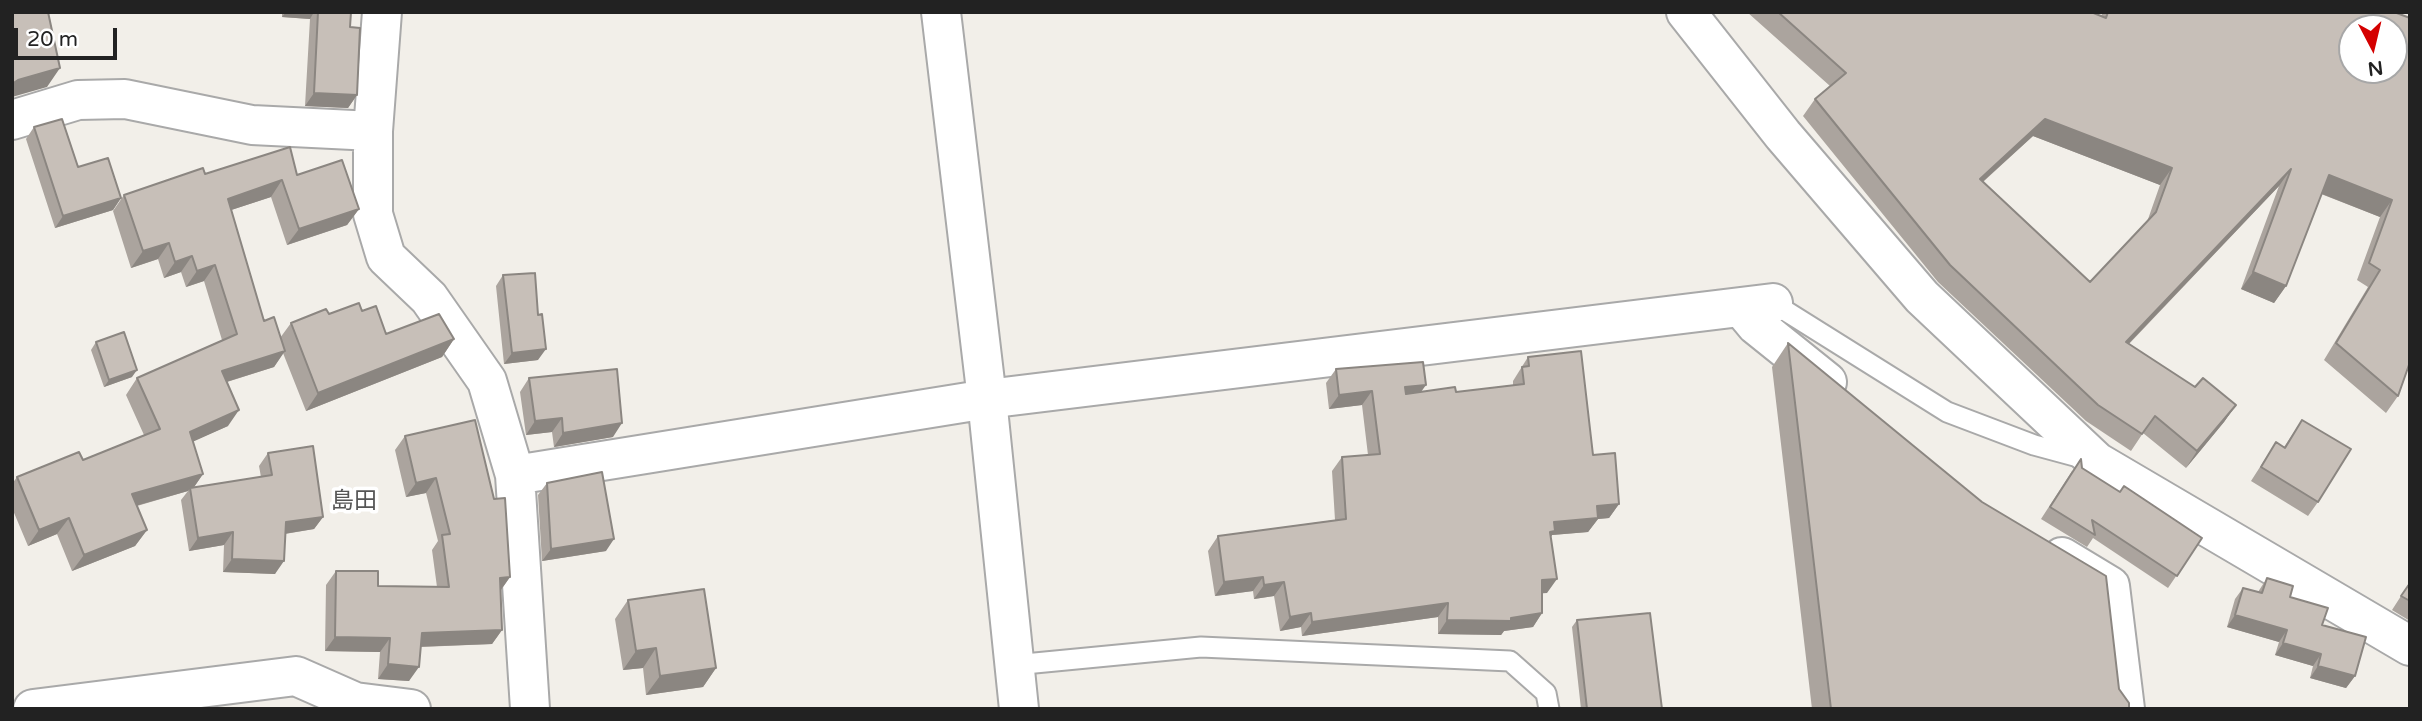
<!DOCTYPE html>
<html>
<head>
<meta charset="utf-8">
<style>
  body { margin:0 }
  #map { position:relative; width:2422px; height:721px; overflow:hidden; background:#f2efe9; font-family:"Varela Round",sans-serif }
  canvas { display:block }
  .frame { position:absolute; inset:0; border:14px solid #222; pointer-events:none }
  .north { position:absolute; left:2338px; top:14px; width:70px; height:70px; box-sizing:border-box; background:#fff; border:2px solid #a7a7a7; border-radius:50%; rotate:173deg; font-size:19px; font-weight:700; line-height:28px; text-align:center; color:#222 }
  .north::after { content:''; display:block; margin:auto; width:24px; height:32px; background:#d40000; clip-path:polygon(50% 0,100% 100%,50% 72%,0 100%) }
  .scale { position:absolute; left:14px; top:28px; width:103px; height:32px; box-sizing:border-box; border:4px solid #222; border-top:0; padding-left:9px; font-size:21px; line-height:24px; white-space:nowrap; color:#222; -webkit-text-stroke:5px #fff; paint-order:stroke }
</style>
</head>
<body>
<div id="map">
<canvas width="2422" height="721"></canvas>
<div class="frame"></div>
<div class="north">N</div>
<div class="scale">20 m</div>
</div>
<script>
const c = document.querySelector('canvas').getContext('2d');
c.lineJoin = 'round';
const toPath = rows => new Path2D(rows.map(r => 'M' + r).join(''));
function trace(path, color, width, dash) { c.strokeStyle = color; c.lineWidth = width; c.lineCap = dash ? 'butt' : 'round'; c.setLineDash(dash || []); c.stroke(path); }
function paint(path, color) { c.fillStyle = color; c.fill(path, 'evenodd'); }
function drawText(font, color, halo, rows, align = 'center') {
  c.font = font + ' "Varela Round","Noto Sans JP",sans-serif'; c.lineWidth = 7; c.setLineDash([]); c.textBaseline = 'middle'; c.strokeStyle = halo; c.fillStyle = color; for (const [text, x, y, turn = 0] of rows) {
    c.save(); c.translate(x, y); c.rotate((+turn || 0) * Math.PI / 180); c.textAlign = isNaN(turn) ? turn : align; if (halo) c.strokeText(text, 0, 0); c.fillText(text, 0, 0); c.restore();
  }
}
const service = toPath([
  [1773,303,1947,412,2034,445,2082,458],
  [1014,665,1201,647,1510,661,1546,693,1549,709]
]);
const minor = toPath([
  [382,12,373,131,373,214,386,257,429,298,487,381,515,475,530,709],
  [941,12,987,399,1019,709],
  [1686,12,1783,135,1922,297,2097,462,2410,646],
  [12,120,78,100,125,99,252,125,373,131],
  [1741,307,1756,325,1827,382],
  [515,475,987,399,1773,303],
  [2062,557,2110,586,2125,709],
  [33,709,296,676,355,702,411,709]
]);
const wall = toPath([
  [282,12,351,12,350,27,357,95,348,108,305,106,310,19,282,17],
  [1747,12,2091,12,2101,16,2103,12,2394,12,2398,396,2386,413,2324,360,2368,287,2357,280,2380,217,2321,194,2286,286,2274,303,2241,289,2279,186,2129,344,2195,387,2236,405,2224,422,2186,468,2143,433,2131,451,2086,421,1938,282,1803,116,1815,99,1830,86],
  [2033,136,2160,185,2147,222,2090,282,1983,182],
  [34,127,78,167,121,198,113,210,55,228,26,139],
  [205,174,297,175,359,209,347,225,287,245,271,197,231,210,264,321,280,338,291,323,329,314,362,311,386,334,454,339,442,357,306,411,283,353,274,367,227,382,228,426,193,441,203,474,194,487,261,477,259,466,268,453,323,517,314,529,285,534,275,574,223,572,224,545,189,551,181,500,188,491,137,506,147,530,135,546,72,571,57,534,28,546,12,508,12,484,17,477,83,460,144,435,126,395,137,378,222,340,204,281,186,287,181,272,164,278,158,259,131,268,113,211,124,195],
  [503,275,538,360,504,364,496,286],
  [96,342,132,377,104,387,91,350],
  [1788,343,2119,689,2129,709,1812,709,1772,367],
  [1528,357,1593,455,1619,504,1609,518,1598,519,1588,532,1552,535,1551,537,1547,593,1542,593,1542,613,1533,627,1504,631,1501,635,1438,634,1438,617,1302,636,1301,627,1280,631,1274,596,1254,599,1253,591,1215,596,1208,551,1218,536,1335,520,1332,471,1342,457,1368,455,1362,405,1329,409,1326,383,1336,369,1421,392,1456,392,1513,385,1513,381],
  [529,378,613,437,554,447,552,432,526,435,520,392],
  [2302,420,2318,502,2308,516,2251,481,2276,442,2284,447],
  [405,436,510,577,501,590,502,630,492,644,421,647,409,681,378,679,380,652,325,651,326,585,336,571,378,586,437,587,432,550,438,541,426,493,406,497,395,450],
  [2082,468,2120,492,2202,538,2168,588,2093,538,2087,547,2041,519,2072,471],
  [547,483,606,551,542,561,538,495],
  [2267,578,2322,625,2355,676,2346,688,2310,678,2313,666,2275,655,2279,642,2227,627,2235,599,2243,588,2258,592],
  [2410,582,2410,621,2392,610],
  [628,600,716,668,703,687,646,695,643,668,623,670,615,619],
  [1577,620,1662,709,1581,709,1572,627]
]);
const shadedWall = toPath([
  [286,12,314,12,310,19,282,17],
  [60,68,47,87,12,97,12,84,18,80],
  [314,93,357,95,348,108,305,106],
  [2045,119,2172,168,2160,185,2033,136,1968,195,1980,179],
  [2291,169,2279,186,2114,359,2126,342],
  [2329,175,2392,200,2380,217,2317,192],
  [282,180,271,197,216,215,228,199],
  [121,198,113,210,55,228,63,216],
  [359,209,347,225,287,245,299,229],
  [169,243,158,259,131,268,143,251],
  [192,256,181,272,164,278,175,262],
  [215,265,204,281,186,287,197,271],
  [2253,272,2286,286,2274,303,2241,289],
  [454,339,442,357,306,411,318,393],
  [546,349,538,360,504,364,512,353],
  [285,351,274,367,210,387,222,371],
  [137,370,132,377,104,387,109,380],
  [1426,385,1416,399,1395,401,1405,387],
  [1372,391,1362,405,1329,409,1339,395],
  [2236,405,2224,422,2186,468,2197,451],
  [239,410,228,426,179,448,190,432],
  [562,418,552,432,526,435,535,421],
  [622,423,613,437,554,447,563,433],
  [203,474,192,490,190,488,188,491,121,510,132,494],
  [436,478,426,493,406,497,416,483],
  [1619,504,1609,518,1598,519,1588,532,1552,535,1545,545,1554,522,1597,506],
  [323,517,314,529,277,535,286,522],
  [69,518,57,534,28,546,39,530],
  [147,530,135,546,72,571,84,555],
  [233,532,224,545,189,551,198,538],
  [614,539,606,551,542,561,551,549],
  [232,559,284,561,275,574,223,572],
  [510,577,500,591,500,578],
  [1263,577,1253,591,1215,596,1224,582],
  [1557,579,1547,593,1532,594,1542,580],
  [1284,582,1274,596,1254,599,1264,585],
  [1448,603,1438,617,1302,636,1312,622],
  [1311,613,1301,627,1280,631,1290,617],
  [1542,613,1533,627,1504,631,1501,635,1438,634,1447,620,1511,618],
  [2235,615,2287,630,2279,642,2227,627],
  [502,630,492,644,412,647,422,633],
  [335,637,390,638,380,652,325,651],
  [2283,643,2321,654,2313,666,2275,655],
  [656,648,643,668,623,670,636,651],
  [388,664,419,667,409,681,378,679],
  [2318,666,2355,676,2346,688,2310,678],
  [716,668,703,687,646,695,660,676]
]);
const building = toPath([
  [12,12,48,12,60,68,18,80,12,84,12,12],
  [318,12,351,12,350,27,360,28,357,95,314,93,318,12],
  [1778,12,2091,12,2106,18,2108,12,2394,12,2410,18,2410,362,2398,396,2336,343,2380,270,2369,263,2392,200,2329,175,2286,286,2253,272,2291,169,2126,342,2195,387,2203,378,2236,405,2197,451,2155,416,2142,434,2098,405,1950,265,1815,99,1846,73,1778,12],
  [2352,28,2394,28,2394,70,2352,70,2352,28],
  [2045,119,2172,168,2156,212,2090,282,1980,179,2045,119],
  [62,119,78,167,108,158,121,198,63,216,34,127,62,119],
  [290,147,297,175,342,160,359,209,299,229,282,180,228,199,264,321,274,317,285,351,222,371,239,410,190,432,203,474,132,494,147,530,84,555,69,518,39,530,17,477,79,452,83,460,160,429,137,378,237,334,215,265,197,271,192,256,175,262,169,243,143,251,124,195,203,168,205,174,290,147],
  [535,273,538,315,542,314,546,349,512,353,503,275,535,273],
  [359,303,362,311,376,306,386,334,439,314,454,339,318,393,291,323,326,309,329,314,359,303],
  [124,332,137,370,109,380,96,342,124,332],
  [1788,343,1982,502,2106,576,2119,689,2129,703,2129,709,1831,709,1788,343],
  [1581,351,1593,455,1615,453,1619,504,1597,506,1598,518,1554,522,1555,531,1550,532,1557,579,1542,580,1542,613,1511,618,1511,621,1447,620,1448,603,1312,622,1311,613,1290,617,1284,582,1264,585,1263,577,1224,582,1218,536,1346,519,1342,457,1380,454,1372,391,1339,395,1336,369,1423,362,1426,385,1405,387,1406,394,1455,387,1456,392,1524,384,1522,367,1529,366,1528,357,1581,351],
  [617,369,622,423,563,433,562,418,535,421,529,378,617,369],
  [475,420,494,499,505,498,510,577,500,578,502,630,422,633,419,667,388,664,390,638,335,637,336,571,378,571,378,586,449,587,442,535,450,534,436,478,416,483,405,436,475,420],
  [2302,420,2351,449,2318,502,2261,467,2276,442,2285,448,2302,420],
  [313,446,323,517,286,522,284,561,232,559,233,532,198,538,190,488,272,475,268,453,313,446],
  [2081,459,2082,468,2120,492,2124,486,2202,538,2177,576,2092,520,2095,535,2050,507,2081,459],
  [602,472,614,539,551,549,547,483,602,472],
  [2267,578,2293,586,2290,597,2328,608,2322,625,2366,637,2355,676,2318,666,2321,654,2283,643,2287,630,2235,615,2243,588,2262,593,2267,578],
  [2410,583,2410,601,2401,596,2410,583],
  [704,589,716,668,660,676,656,648,636,651,628,600,704,589],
  [1650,613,1662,709,1587,709,1577,620,1650,613]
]);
const quarterNames = [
  ["島田",354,502]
];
trace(service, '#a9a9a9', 23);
trace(minor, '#a9a9a9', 42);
trace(service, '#fff', 19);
trace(minor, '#fff', 38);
paint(wall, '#aba49e');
paint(shadedWall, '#8b8681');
paint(building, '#c7bfb8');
trace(building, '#8b8681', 2);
drawText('23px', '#555', '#fff', quarterNames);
</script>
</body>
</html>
